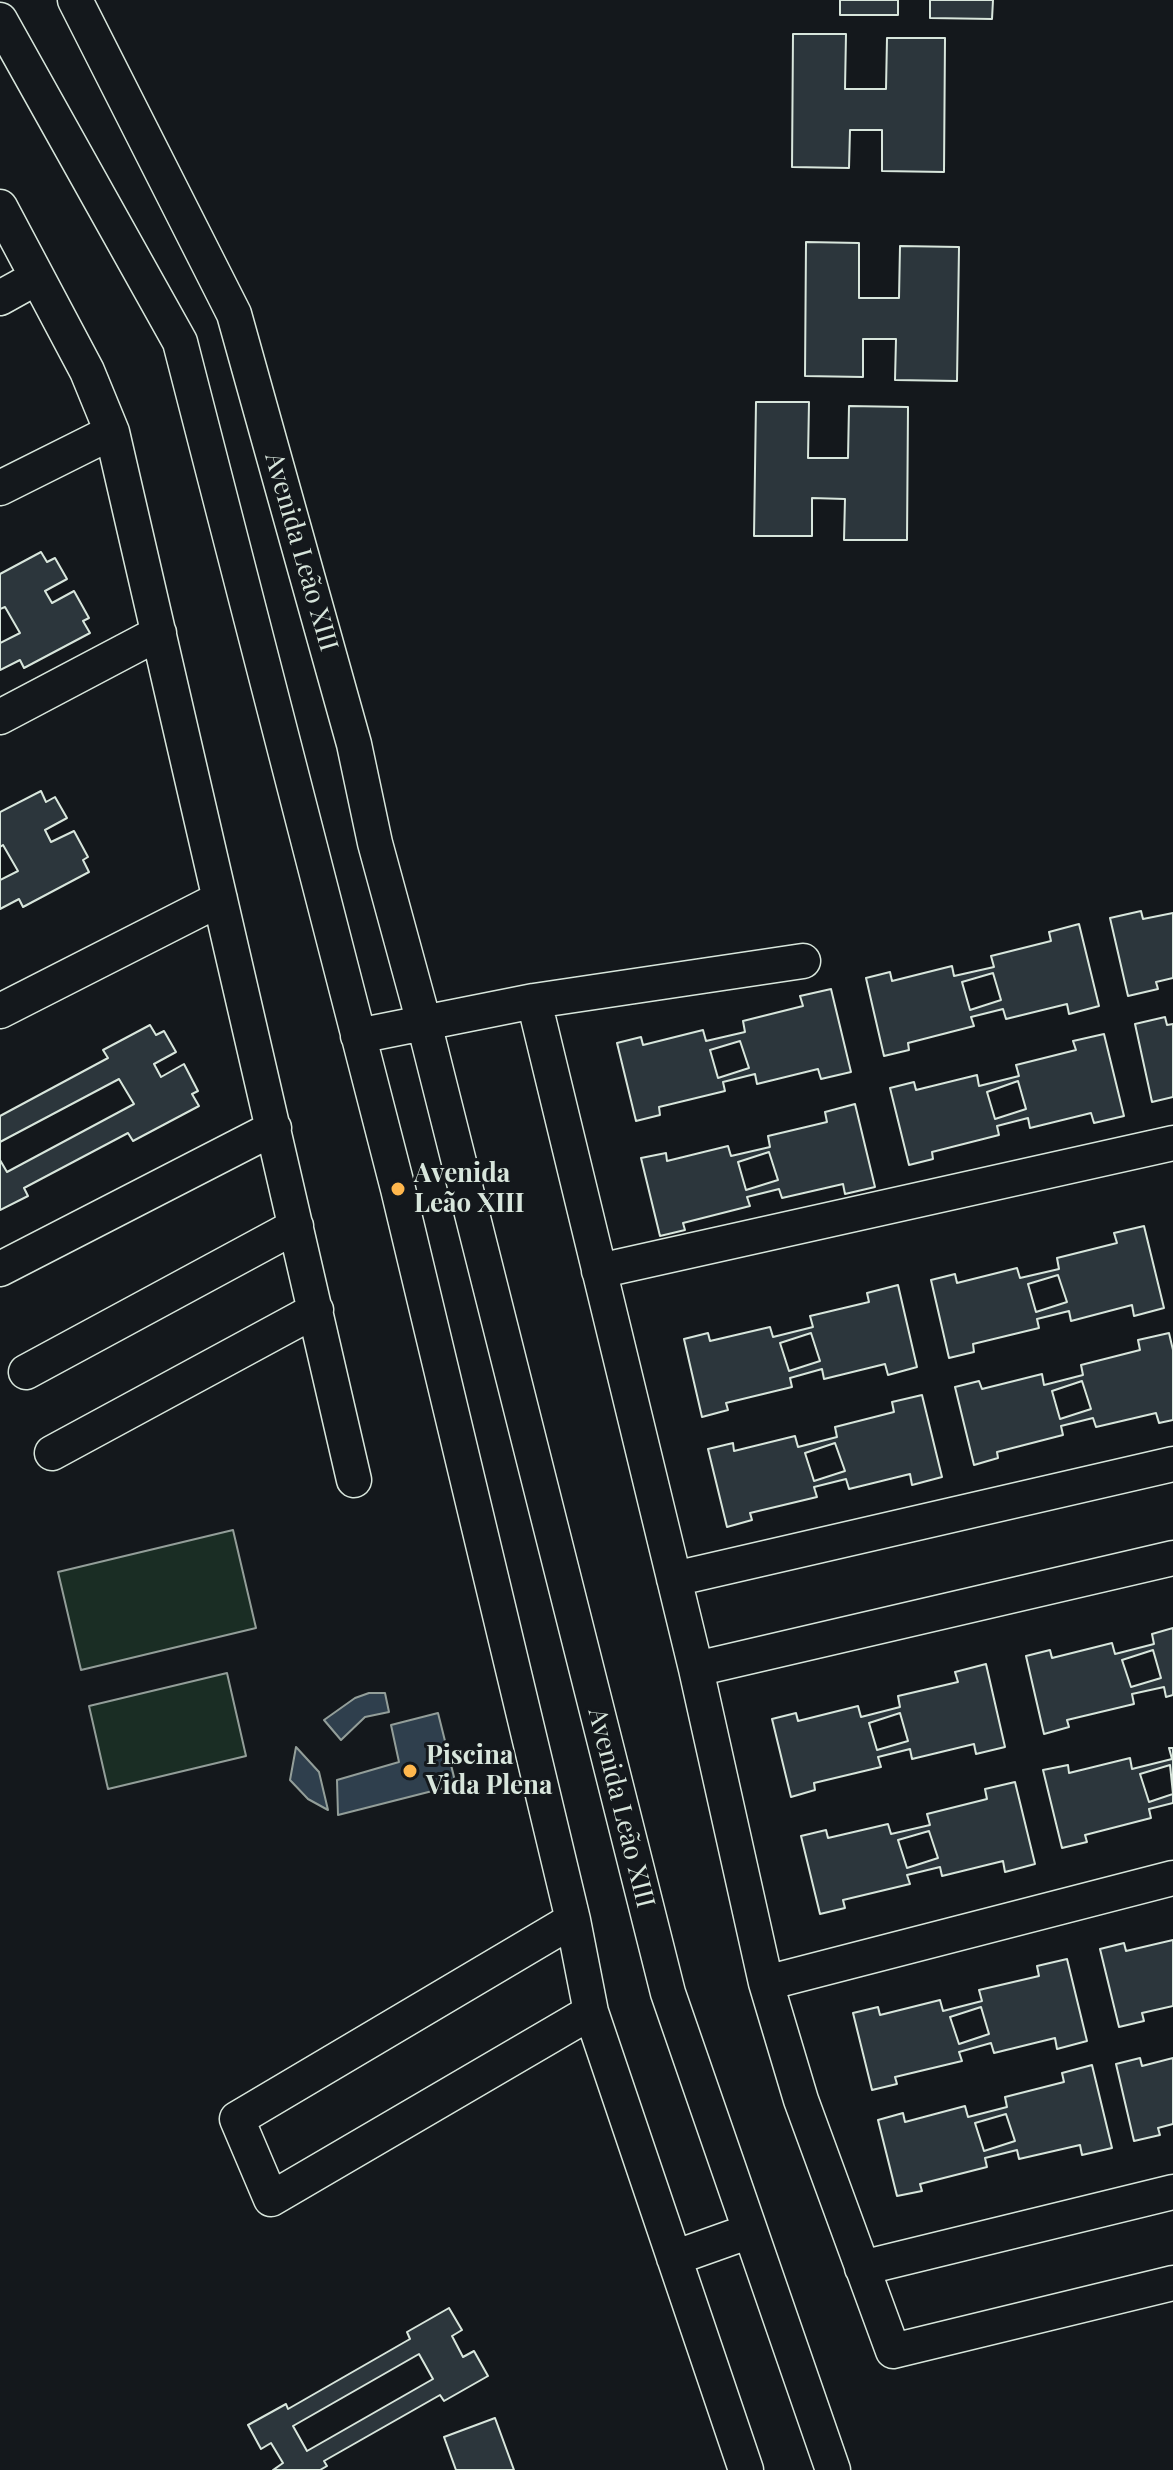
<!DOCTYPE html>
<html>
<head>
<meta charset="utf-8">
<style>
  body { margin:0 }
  canvas { display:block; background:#14181c }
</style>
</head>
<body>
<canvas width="1173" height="2470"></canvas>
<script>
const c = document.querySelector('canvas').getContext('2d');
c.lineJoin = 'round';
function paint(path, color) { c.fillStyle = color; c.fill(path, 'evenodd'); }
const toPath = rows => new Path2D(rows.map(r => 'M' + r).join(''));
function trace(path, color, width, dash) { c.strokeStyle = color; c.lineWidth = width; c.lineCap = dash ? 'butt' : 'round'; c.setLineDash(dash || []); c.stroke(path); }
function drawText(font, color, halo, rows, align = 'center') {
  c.font = font + ' "Playfair Display",serif'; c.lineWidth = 6; c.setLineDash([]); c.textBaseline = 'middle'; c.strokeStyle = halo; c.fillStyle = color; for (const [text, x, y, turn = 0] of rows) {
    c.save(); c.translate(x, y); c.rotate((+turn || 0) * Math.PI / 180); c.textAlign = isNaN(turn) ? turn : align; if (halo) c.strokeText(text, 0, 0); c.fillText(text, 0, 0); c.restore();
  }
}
const green = toPath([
  [233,1530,256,1628,81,1670,58,1572,233,1530],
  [227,1673,246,1756,108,1789,89,1706,227,1673]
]);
const water = toPath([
  [369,1693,385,1693,389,1712,365,1717,341,1740,324,1720,355,1698,369,1693],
  [438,1713,456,1785,338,1815,337,1780,399,1762,391,1725,438,1713],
  [296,1747,319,1772,328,1810,308,1799,290,1780,296,1747]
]);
const building = toPath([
  [840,0,898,0,898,15,840,15,840,0],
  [930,0,993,0,992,19,930,18,930,0],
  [793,34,846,34,845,89,886,89,887,38,945,38,944,172,882,171,882,130,850,130,849,168,792,167,793,34],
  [806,242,859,243,859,298,899,298,900,246,959,247,957,381,895,380,896,339,863,339,863,377,805,376,806,242],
  [756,402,809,402,808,458,848,458,849,406,908,407,907,540,844,540,845,499,812,498,812,536,754,536,756,402],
  [41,552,47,562,55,558,67,579,45,591,52,603,74,591,89,618,83,621,90,633,24,668,20,660,0,670,0,574,41,552],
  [5,607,20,633,0,643,0,609,5,607],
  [41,791,46,802,55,797,67,818,45,830,51,842,74,831,88,857,83,860,89,872,23,907,19,899,0,909,0,812,41,791],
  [3,845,18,871,0,880,0,847,3,845],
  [1141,911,1143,919,1173,913,1173,978,1156,982,1158,989,1128,996,1110,918,1141,911],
  [1079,924,1099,1006,1069,1014,1067,1004,1006,1019,1003,1009,971,1017,974,1026,908,1043,909,1050,884,1056,866,978,890,972,892,981,952,966,954,976,994,967,991,956,1051,941,1049,932,1079,924],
  [993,973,1001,1000,970,1010,962,982,993,973],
  [831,989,851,1072,821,1079,818,1069,757,1084,755,1074,723,1082,725,1091,659,1107,660,1115,636,1121,617,1043,641,1037,643,1045,703,1030,706,1041,745,1032,743,1021,803,1006,800,996,831,989],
  [1165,1017,1167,1025,1173,1024,1173,1097,1152,1102,1135,1024,1165,1017],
  [150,1025,156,1035,164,1031,176,1052,154,1064,161,1077,184,1064,198,1091,192,1094,199,1106,133,1141,128,1133,24,1188,28,1196,0,1210,0,1116,108,1058,103,1050,150,1025],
  [1104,1034,1124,1116,1094,1123,1091,1113,1030,1128,1028,1118,997,1126,999,1135,932,1152,933,1159,909,1165,890,1088,914,1082,916,1090,977,1075,979,1086,1019,1076,1016,1065,1076,1050,1073,1041,1104,1034],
  [740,1041,749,1068,718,1078,710,1050,740,1041],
  [119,1079,134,1104,7,1172,0,1160,0,1142,119,1079],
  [1018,1081,1026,1109,995,1119,987,1092,1018,1081],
  [855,1104,875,1187,845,1194,843,1184,782,1198,779,1189,747,1197,750,1206,683,1223,685,1230,660,1236,641,1158,666,1153,667,1161,728,1146,731,1156,770,1147,768,1136,827,1122,825,1112,855,1104],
  [769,1152,778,1180,746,1190,738,1162,769,1152],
  [1144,1226,1164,1308,1134,1316,1132,1305,1071,1321,1069,1311,1037,1319,1039,1328,973,1344,974,1352,949,1358,931,1280,955,1274,957,1283,1017,1268,1020,1278,1059,1269,1057,1258,1117,1243,1114,1233,1144,1226],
  [1058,1275,1067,1302,1036,1312,1028,1284,1058,1275],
  [898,1285,917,1367,888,1375,885,1364,824,1379,822,1369,790,1378,792,1387,726,1403,728,1410,702,1417,684,1339,708,1333,710,1341,770,1327,773,1337,813,1327,810,1316,869,1302,867,1293,898,1285],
  [811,1333,820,1361,789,1371,780,1343,811,1333],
  [1169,1333,1173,1350,1173,1420,1159,1423,1156,1413,1096,1427,1093,1418,1061,1426,1063,1435,997,1452,998,1458,974,1465,955,1387,979,1381,982,1389,1042,1374,1044,1385,1083,1375,1081,1365,1140,1350,1138,1340,1169,1333],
  [1082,1381,1091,1409,1060,1419,1052,1391,1082,1381],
  [922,1395,942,1477,912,1485,910,1474,849,1489,846,1479,814,1487,817,1497,750,1513,752,1520,727,1527,708,1449,733,1443,734,1451,795,1436,798,1447,837,1437,835,1427,894,1412,892,1402,922,1395],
  [835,1443,845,1471,814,1481,805,1453,835,1443],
  [1173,1628,1173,1695,1166,1697,1164,1687,1132,1694,1134,1704,1067,1720,1069,1727,1044,1734,1026,1656,1050,1650,1052,1658,1112,1643,1115,1654,1154,1644,1152,1634,1173,1628],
  [1153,1650,1161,1678,1131,1687,1122,1660,1153,1650],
  [986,1664,1005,1747,976,1754,974,1744,912,1759,910,1749,878,1757,881,1767,814,1783,815,1790,791,1797,772,1719,796,1713,798,1721,858,1706,861,1717,900,1707,898,1696,958,1682,955,1672,986,1664],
  [900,1713,908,1741,877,1750,869,1723,900,1713],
  [1169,1748,1173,1748,1173,1803,1149,1809,1151,1818,1085,1835,1087,1842,1062,1848,1043,1770,1068,1765,1069,1773,1130,1758,1132,1769,1172,1759,1169,1748],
  [1170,1765,1173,1794,1149,1802,1140,1774,1170,1765],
  [1015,1782,1035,1864,1005,1872,1003,1861,942,1876,940,1867,907,1875,910,1884,843,1900,845,1908,820,1914,801,1836,826,1830,828,1838,888,1824,891,1834,930,1825,927,1814,987,1799,985,1789,1015,1782],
  [929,1831,938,1858,907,1868,898,1840,929,1831],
  [1173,1940,1173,2006,1142,2013,1144,2021,1119,2027,1100,1949,1124,1943,1126,1951,1173,1940],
  [1067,1959,1087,2041,1057,2049,1055,2038,994,2053,991,2043,959,2052,962,2061,895,2077,897,2084,872,2090,853,2013,878,2007,880,2015,940,2000,943,2011,982,2001,979,1990,1039,1976,1037,1966,1067,1959],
  [981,2007,989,2034,959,2044,950,2017,981,2007],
  [1140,2058,1142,2066,1173,2058,1173,2124,1158,2128,1160,2135,1134,2141,1116,2064,1140,2058],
  [1092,2065,1112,2148,1082,2155,1080,2145,1019,2159,1017,2150,985,2158,987,2167,920,2184,922,2191,897,2196,878,2120,903,2113,905,2122,965,2106,968,2117,1007,2107,1005,2097,1064,2082,1062,2073,1092,2065],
  [1006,2114,1015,2141,984,2151,975,2123,1006,2114],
  [449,2308,462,2330,452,2336,463,2357,474,2351,488,2376,444,2401,440,2395,324,2461,327,2466,320,2470,273,2470,283,2463,271,2443,261,2449,248,2425,286,2404,288,2409,410,2339,407,2332,449,2308],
  [419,2354,433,2379,307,2451,293,2426,419,2354],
  [495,2418,514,2470,456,2470,444,2437,495,2418]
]);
const street = toPath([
  [75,0,234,314,354,744,375,843,424,1023,668,1993,833,2470],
  [0,20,180,342,398,1189,573,1920,591,2012,746,2470],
  [0,207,87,371,112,432,354,1480],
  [0,298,36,278],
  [0,488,112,432],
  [0,717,159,633],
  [534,1001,696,1669,766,1983,801,2100,893,2351,1173,2283],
  [0,1011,220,899],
  [358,1036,534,1001,803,961],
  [0,1269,274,1128],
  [599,1271,1173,1143],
  [26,1372,296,1226],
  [52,1453,316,1310],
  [674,1579,1173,1464],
  [696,1669,1173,1558],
  [573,1920,237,2119,271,2199,591,2012],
  [766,1983,1173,1878],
  [674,2258,750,2231],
  [862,2268,1173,2192]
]);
const markers = [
  [398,1189,8,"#ffb74d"],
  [410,1771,8,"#ffb74d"]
];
const streetNames = [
  ["Avenida Leão XIII",301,552,74],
  ["Avenida Leão XIII",621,1808,76]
];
const poiNames = [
  ["Avenida",414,1174],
  ["Leão XIII",414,1204],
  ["Piscina",426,1756],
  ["Vida Plena",426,1786]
];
paint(green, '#1a2d24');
trace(green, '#939e99', 2);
paint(water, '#2f3f4d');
trace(water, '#939e99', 2);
paint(building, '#2c363c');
trace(building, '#d8e6dc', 2);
trace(street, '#d8e6dc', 37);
trace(street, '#14181c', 34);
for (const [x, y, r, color] of markers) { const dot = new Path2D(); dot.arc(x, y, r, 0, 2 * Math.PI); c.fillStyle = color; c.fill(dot); trace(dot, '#14181c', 3); }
drawText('26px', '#d8e6dc', '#14181c', streetNames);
drawText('bold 26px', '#d8e6dc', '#14181c', poiNames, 'left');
</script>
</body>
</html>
